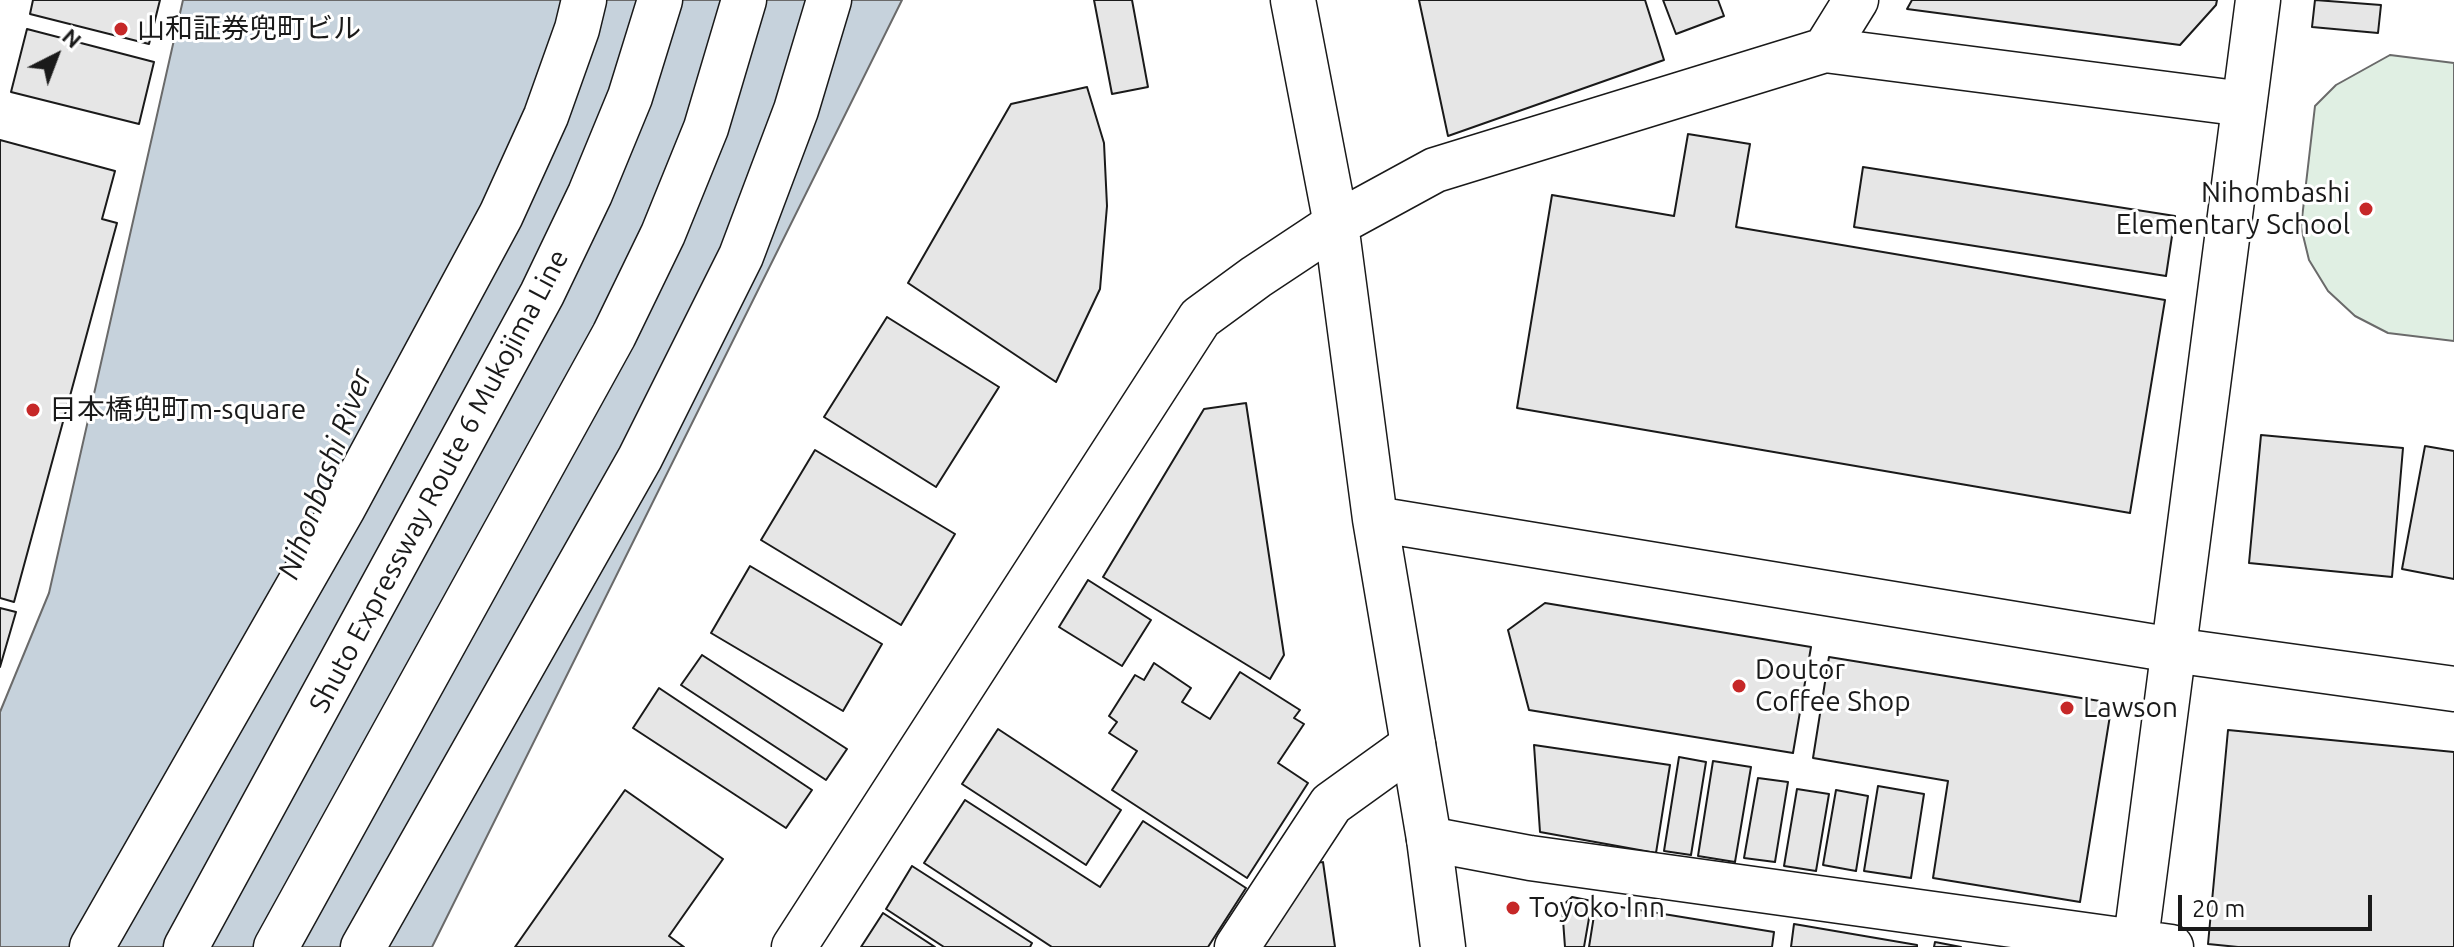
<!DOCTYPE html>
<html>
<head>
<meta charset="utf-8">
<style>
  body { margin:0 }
  #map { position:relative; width:2454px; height:947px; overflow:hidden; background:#fff; font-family:Ubuntu,sans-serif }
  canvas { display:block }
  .north { position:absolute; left:16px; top:16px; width:80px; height:80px; -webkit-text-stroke:6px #fff; paint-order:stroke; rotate:42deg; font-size:22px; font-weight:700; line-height:32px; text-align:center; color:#1a1a1a }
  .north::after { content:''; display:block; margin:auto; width:28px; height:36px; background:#1a1a1a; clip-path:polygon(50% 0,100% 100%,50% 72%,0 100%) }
  .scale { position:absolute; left:2178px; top:895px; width:194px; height:36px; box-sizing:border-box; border:4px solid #1a1a1a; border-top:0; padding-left:10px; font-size:24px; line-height:28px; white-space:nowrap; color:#1a1a1a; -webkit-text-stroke:6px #fff; paint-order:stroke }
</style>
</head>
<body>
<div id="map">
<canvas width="2454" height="947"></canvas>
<div class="north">N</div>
<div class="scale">20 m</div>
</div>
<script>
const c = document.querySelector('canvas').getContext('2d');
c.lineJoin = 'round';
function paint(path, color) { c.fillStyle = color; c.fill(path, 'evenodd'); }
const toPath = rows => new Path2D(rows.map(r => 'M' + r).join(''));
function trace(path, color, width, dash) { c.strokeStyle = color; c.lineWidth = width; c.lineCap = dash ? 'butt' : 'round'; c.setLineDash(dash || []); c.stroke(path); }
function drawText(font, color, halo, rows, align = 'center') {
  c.font = font + ' Ubuntu,"Noto Sans JP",sans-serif'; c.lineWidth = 6; c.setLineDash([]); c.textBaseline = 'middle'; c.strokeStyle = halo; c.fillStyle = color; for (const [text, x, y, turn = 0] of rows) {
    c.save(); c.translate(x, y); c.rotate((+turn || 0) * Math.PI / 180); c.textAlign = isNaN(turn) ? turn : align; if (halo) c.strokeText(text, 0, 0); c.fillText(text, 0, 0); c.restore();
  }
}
const green = toPath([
  [2390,55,2454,63,2454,341,2388,333,2355,316,2328,291,2309,260,2301,227,2315,106,2336,85,2390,55]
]);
const water = toPath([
  [183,0,902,0,432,947,0,947,0,712,49,593,183,0]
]);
const building = toPath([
  [33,0,160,0,149,44,30,14,33,0],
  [1094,0,1132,0,1148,87,1112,94,1094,0],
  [1419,0,1645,0,1664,60,1448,136,1419,0],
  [1663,0,1718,0,1724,16,1676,34,1663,0],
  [1912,0,2217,0,2216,5,2180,45,1907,9,1912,0],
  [2315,0,2381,5,2378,33,2312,27,2315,0],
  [27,29,154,62,139,124,11,92,27,29],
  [1087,87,1104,143,1107,206,1100,289,1056,382,908,283,1011,104,1087,87],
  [1688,134,1750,144,1736,227,2165,300,2130,513,1517,408,1552,195,1674,216,1688,134],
  [0,140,115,171,102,219,117,223,14,602,0,598,0,140],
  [1863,167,2175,216,2166,276,1854,227,1863,167],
  [887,317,999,387,936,487,824,417,887,317],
  [1246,403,1284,655,1270,679,1103,577,1204,409,1246,403],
  [2261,435,2403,448,2392,577,2249,563,2261,435],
  [2425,446,2454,451,2454,579,2402,569,2425,446],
  [815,450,955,534,901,625,761,540,815,450],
  [750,566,882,644,843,711,711,633,750,566],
  [1088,580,1151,620,1122,666,1059,627,1088,580],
  [1545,603,1811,647,1793,753,1529,710,1508,630,1545,603],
  [0,608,16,612,0,667,0,608],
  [702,655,847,749,826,780,681,685,702,655],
  [1829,657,2112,703,2080,902,1933,878,1948,781,1813,758,1829,657],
  [1154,663,1191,688,1182,702,1210,719,1240,672,1300,710,1294,718,1304,724,1278,763,1308,783,1247,878,1112,790,1137,751,1109,733,1117,722,1109,716,1135,675,1144,680,1154,663],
  [659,688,812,790,786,828,633,728,659,688],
  [998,729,1121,810,1086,865,962,784,998,729],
  [2228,730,2454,752,2454,947,2238,947,2208,944,2228,730],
  [1534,745,1670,765,1656,853,1540,832,1534,745],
  [1679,757,1706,762,1691,855,1664,851,1679,757],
  [1713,761,1751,767,1735,862,1698,856,1713,761],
  [1758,778,1788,782,1775,862,1744,858,1758,778],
  [1878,786,1924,794,1911,878,1864,871,1878,786],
  [1797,789,1829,794,1816,871,1784,866,1797,789],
  [625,790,723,859,669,936,684,947,515,947,625,790],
  [1836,790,1868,796,1856,871,1823,865,1836,790],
  [965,800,1100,887,1143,821,1246,888,1208,947,1052,947,924,863,965,800],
  [1323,862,1335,947,1254,947,1308,863,1323,862],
  [912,866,1032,943,1030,947,944,947,886,909,912,866],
  [1572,897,1592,901,1584,947,1565,947,1562,906,1572,897],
  [1596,903,1774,932,1772,947,1589,947,1596,903],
  [883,913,935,947,861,947,883,913],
  [1794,924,1917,945,1917,947,1791,947,1794,924],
  [1935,942,1961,947,1934,947,1935,942]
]);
const minor = toPath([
  [1429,839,1530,858,2171,947],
  [794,947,1200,318,1256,277,1336,224],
  [1237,947,1331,804,1413,745],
  [2135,947,2258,0]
]);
const tertiary = toPath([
  [1293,0,1336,224,1375,519,1429,839,1443,947],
  [1825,50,1856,0],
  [1336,224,1435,170,1825,50,2244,104],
  [1375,519,2173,650,2454,689]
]);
const motorway = toPath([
  [92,947,343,508,501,215,546,116,577,29,584,0],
  [186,947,542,294,590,194,630,97,660,0],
  [276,947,614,335,663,234,706,128,744,0],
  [363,947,640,458,741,256,796,110,829,0]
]);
const markers = [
  [121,29,8,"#c62828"],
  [2366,209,8,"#c62828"],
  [33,410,8,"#c62828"],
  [1739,686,8,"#c62828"],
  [2067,708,8,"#c62828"],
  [1513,908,8,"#c62828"]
];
const poiNames = [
  ["山和証券兜町ビル",137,29],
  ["Nihombashi",2350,193,"right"],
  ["Elementary School",2350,225,"right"],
  ["日本橋兜町m-square",49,410],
  ["Doutor",1755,670],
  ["Coffee Shop",1755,702],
  ["Lawson",2083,708],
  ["Toyoko Inn",1529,908]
];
const streetNames = [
  ["Shuto Expressway Route 6 Mukojima Line",439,481,-62]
];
const waterNames = [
  ["Nihonbashi River",325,474,-70]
];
paint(green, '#e0efe3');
trace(green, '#6a6a6a', 2);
paint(water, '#c6d2dc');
trace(water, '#6a6a6a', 2);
paint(building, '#e6e6e6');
trace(building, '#1a1a1a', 2);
trace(minor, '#1a1a1a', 47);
trace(tertiary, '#1a1a1a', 47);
trace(motorway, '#1a1a1a', 47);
trace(minor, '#fff', 44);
trace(tertiary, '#fff', 44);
trace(motorway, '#fff', 44);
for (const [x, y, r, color] of markers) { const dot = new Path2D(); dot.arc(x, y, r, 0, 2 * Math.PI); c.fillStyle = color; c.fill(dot); trace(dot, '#fff', 3); }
drawText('28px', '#1a1a1a', '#fff', poiNames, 'left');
drawText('28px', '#1a1a1a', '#fff', streetNames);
drawText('italic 30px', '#1a1a1a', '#fff', waterNames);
</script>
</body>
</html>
